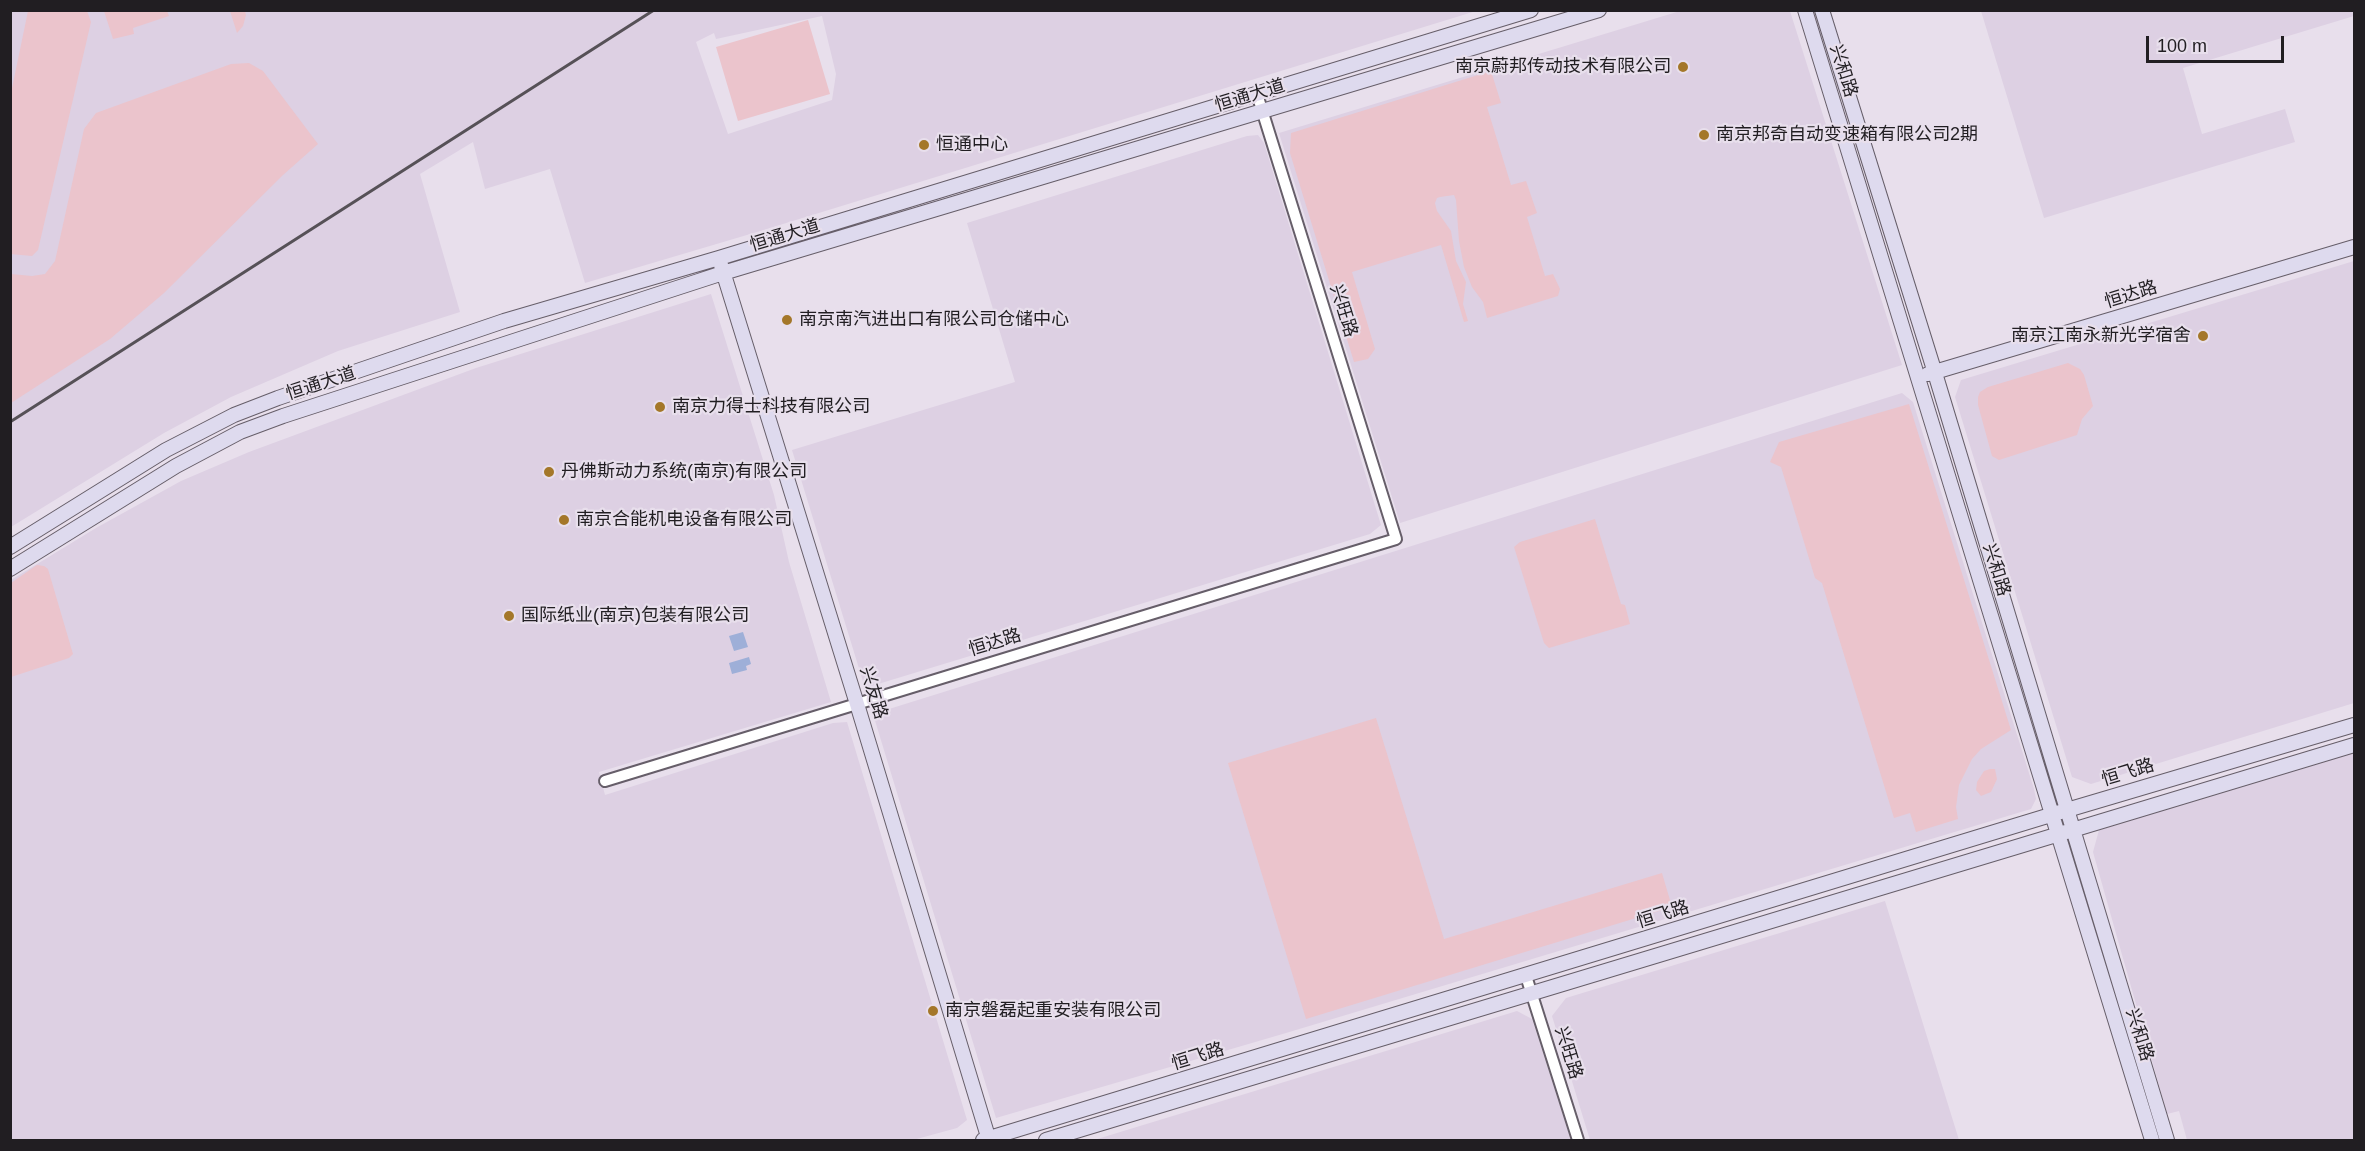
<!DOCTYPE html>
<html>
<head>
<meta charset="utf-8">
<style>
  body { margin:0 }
  #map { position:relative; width:2365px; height:1151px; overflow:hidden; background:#e8dfec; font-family:Arial,sans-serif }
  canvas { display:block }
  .frame { position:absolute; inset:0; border:12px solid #211e22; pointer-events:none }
  .scale { position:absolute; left:2146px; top:36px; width:138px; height:27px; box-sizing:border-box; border:3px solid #211e22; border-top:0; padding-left:8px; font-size:18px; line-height:21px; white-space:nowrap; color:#211e22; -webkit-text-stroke:4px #e8dfec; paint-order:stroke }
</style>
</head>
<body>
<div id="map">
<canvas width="2365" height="1151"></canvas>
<div class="frame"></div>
<div class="scale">100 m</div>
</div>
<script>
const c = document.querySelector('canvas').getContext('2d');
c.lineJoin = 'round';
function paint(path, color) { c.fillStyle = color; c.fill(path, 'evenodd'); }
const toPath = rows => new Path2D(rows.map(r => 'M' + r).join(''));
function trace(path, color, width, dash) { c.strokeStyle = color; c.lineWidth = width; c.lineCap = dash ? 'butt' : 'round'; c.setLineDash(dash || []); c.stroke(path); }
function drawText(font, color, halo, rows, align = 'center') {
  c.font = font + ' Arial,"Noto Sans SC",sans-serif'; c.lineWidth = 4.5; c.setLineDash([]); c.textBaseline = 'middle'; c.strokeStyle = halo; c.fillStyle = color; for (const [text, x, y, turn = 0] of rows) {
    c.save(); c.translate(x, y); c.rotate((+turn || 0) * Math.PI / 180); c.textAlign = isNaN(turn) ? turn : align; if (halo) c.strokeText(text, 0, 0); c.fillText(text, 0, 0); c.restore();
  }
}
const built = toPath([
  [2354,10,2354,16,2183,68,2202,134,2285,109,2295,142,2044,218,1981,11],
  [10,11,1476,11,757,232,585,283,550,169,485,189,473,142,420,174,460,312,338,351,231,397,164,433,11,527],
  [822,16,836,74,832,100,728,134,696,42,714,33,716,39],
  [1680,11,1790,11,1902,365,1400,523,1279,133],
  [1258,135,1264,143,1381,525,1370,534,865,688,792,450,1015,382,967,223,1247,136],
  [2354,261,2354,703,2091,784,2072,777,1955,397,1961,380],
  [711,294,774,495,789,562,831,702,599,772,605,795,833,723,847,722,967,1120,957,1128,913,1140,11,1140,11,580,96,528,181,481,249,452,476,368],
  [1902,393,1913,402,2034,789,2036,799,2031,809,1286,1033,996,1118,873,714],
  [2354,753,2354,1140,2187,1140,2179,1111,2167,1114,2093,852,2099,830],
  [1885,901,1959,1140,1590,1140,1552,1016,1566,998],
  [1517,1011,1532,1019,1571,1140,1094,1140]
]);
const green = toPath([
  [28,11,87,11,91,22,38,250,32,256,10,254,11,93],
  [104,11,167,11,169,16,133,28,134,34,113,39],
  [230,11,245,11,246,15,243,26,237,33],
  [808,20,830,94,738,121,716,47],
  [249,63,263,71,318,144,283,175,164,293,110,339,11,403,11,274,32,276,45,274,55,261,84,129,96,113,231,64],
  [1491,71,1501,103,1487,107,1511,185,1526,181,1537,213,1527,217,1545,276,1553,274,1560,289,1558,296,1487,318,1483,302,1472,287,1464,267,1459,241,1456,200,1454,195,1440,197,1437,198,1435,203,1437,211,1451,231,1456,261,1466,282,1463,304,1468,321,1464,322,1441,245,1352,272,1375,349,1368,359,1354,362,1290,153,1291,133],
  [2068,363,2080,369,2084,375,2093,406,2082,419,2077,435,1999,460,1992,456,1978,405,1978,397,1980,392,1988,387],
  [1909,404,2011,730,1981,749,1972,759,1959,785,1956,807,1958,819,1916,832,1910,813,1894,818,1822,583,1815,578,1781,467,1770,462,1779,442],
  [1595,519,1621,604,1625,605,1630,624,1549,648,1544,643,1514,547,1520,542],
  [37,565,44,566,48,569,73,654,69,658,11,677,11,583],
  [1376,718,1444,939,1662,873,1672,907,1306,1019,1228,763],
  [1990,769,1995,769,1997,779,1991,792,1981,796,1976,790,1977,782,1984,771]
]);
const water = toPath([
  [743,632,748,647,734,651,729,636],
  [749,657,751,664,746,666,747,670,732,674,729,663]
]);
const street = toPath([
  [605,781,1396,539,1257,94],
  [1526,976,1578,1140]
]);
const secondary = toPath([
  [1805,10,2152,1140],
  [1822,10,1935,373,2167,1140],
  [721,265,857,704,989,1140],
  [1928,374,2354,247],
  [10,547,166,450,234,415,278,398,504,321,719,258,1531,10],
  [10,569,176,466,240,432,283,416,723,273,1599,10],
  [983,1140,2067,810,2354,725],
  [1046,1140,2354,745]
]);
const rail = toPath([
  [10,422,654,10]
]);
const markers = [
  [1683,67,6,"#a47729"],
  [1704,135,6,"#a47729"],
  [924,145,6,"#a47729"],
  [787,320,6,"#a47729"],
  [2203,336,6,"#a47729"],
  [660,407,6,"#a47729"],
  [549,472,6,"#a47729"],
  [564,520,6,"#a47729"],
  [509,616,6,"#a47729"],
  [933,1011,6,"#a47729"]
];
const poiNames = [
  ["南京蔚邦传动技术有限公司",1671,67,"right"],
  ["南京邦奇自动变速箱有限公司2期",1716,135],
  ["恒通中心",936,145],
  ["南京南汽进出口有限公司仓储中心",799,320],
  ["南京江南永新光学宿舍",2191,336,"right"],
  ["南京力得士科技有限公司",672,407],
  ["丹佛斯动力系统(南京)有限公司",561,472],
  ["南京合能机电设备有限公司",576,520],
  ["国际纸业(南京)包装有限公司",521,616],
  ["南京磐磊起重安装有限公司",945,1011]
];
const streetNames = [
  ["兴和路",1843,71,73],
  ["恒通大道",1250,96,-17],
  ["恒通大道",785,236,-17],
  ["恒达路",2131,295,-17],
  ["兴旺路",1343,311,73],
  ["恒通大道",321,384,-18],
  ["兴和路",1996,570,73],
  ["恒达路",995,643,-17],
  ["兴友路",873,693,73],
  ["恒飞路",2128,773,-17],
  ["恒飞路",1663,915,-17],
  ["兴和路",2139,1035,73],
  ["兴旺路",1568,1053,73],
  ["恒飞路",1198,1057,-17]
];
paint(built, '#ddd0e3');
paint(green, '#ebc4cc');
paint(water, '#9eafd8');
trace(street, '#665e69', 14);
trace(secondary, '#665e69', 16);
trace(street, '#fff', 10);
trace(secondary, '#dedaee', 14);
trace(rail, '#565157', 3);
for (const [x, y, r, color] of markers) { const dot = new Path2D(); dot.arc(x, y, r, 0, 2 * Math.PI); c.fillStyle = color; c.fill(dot); trace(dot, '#e8dfec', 2); }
drawText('18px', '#211e22', '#e8dfec', poiNames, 'left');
drawText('18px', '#211e22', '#e8dfec', streetNames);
</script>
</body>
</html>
